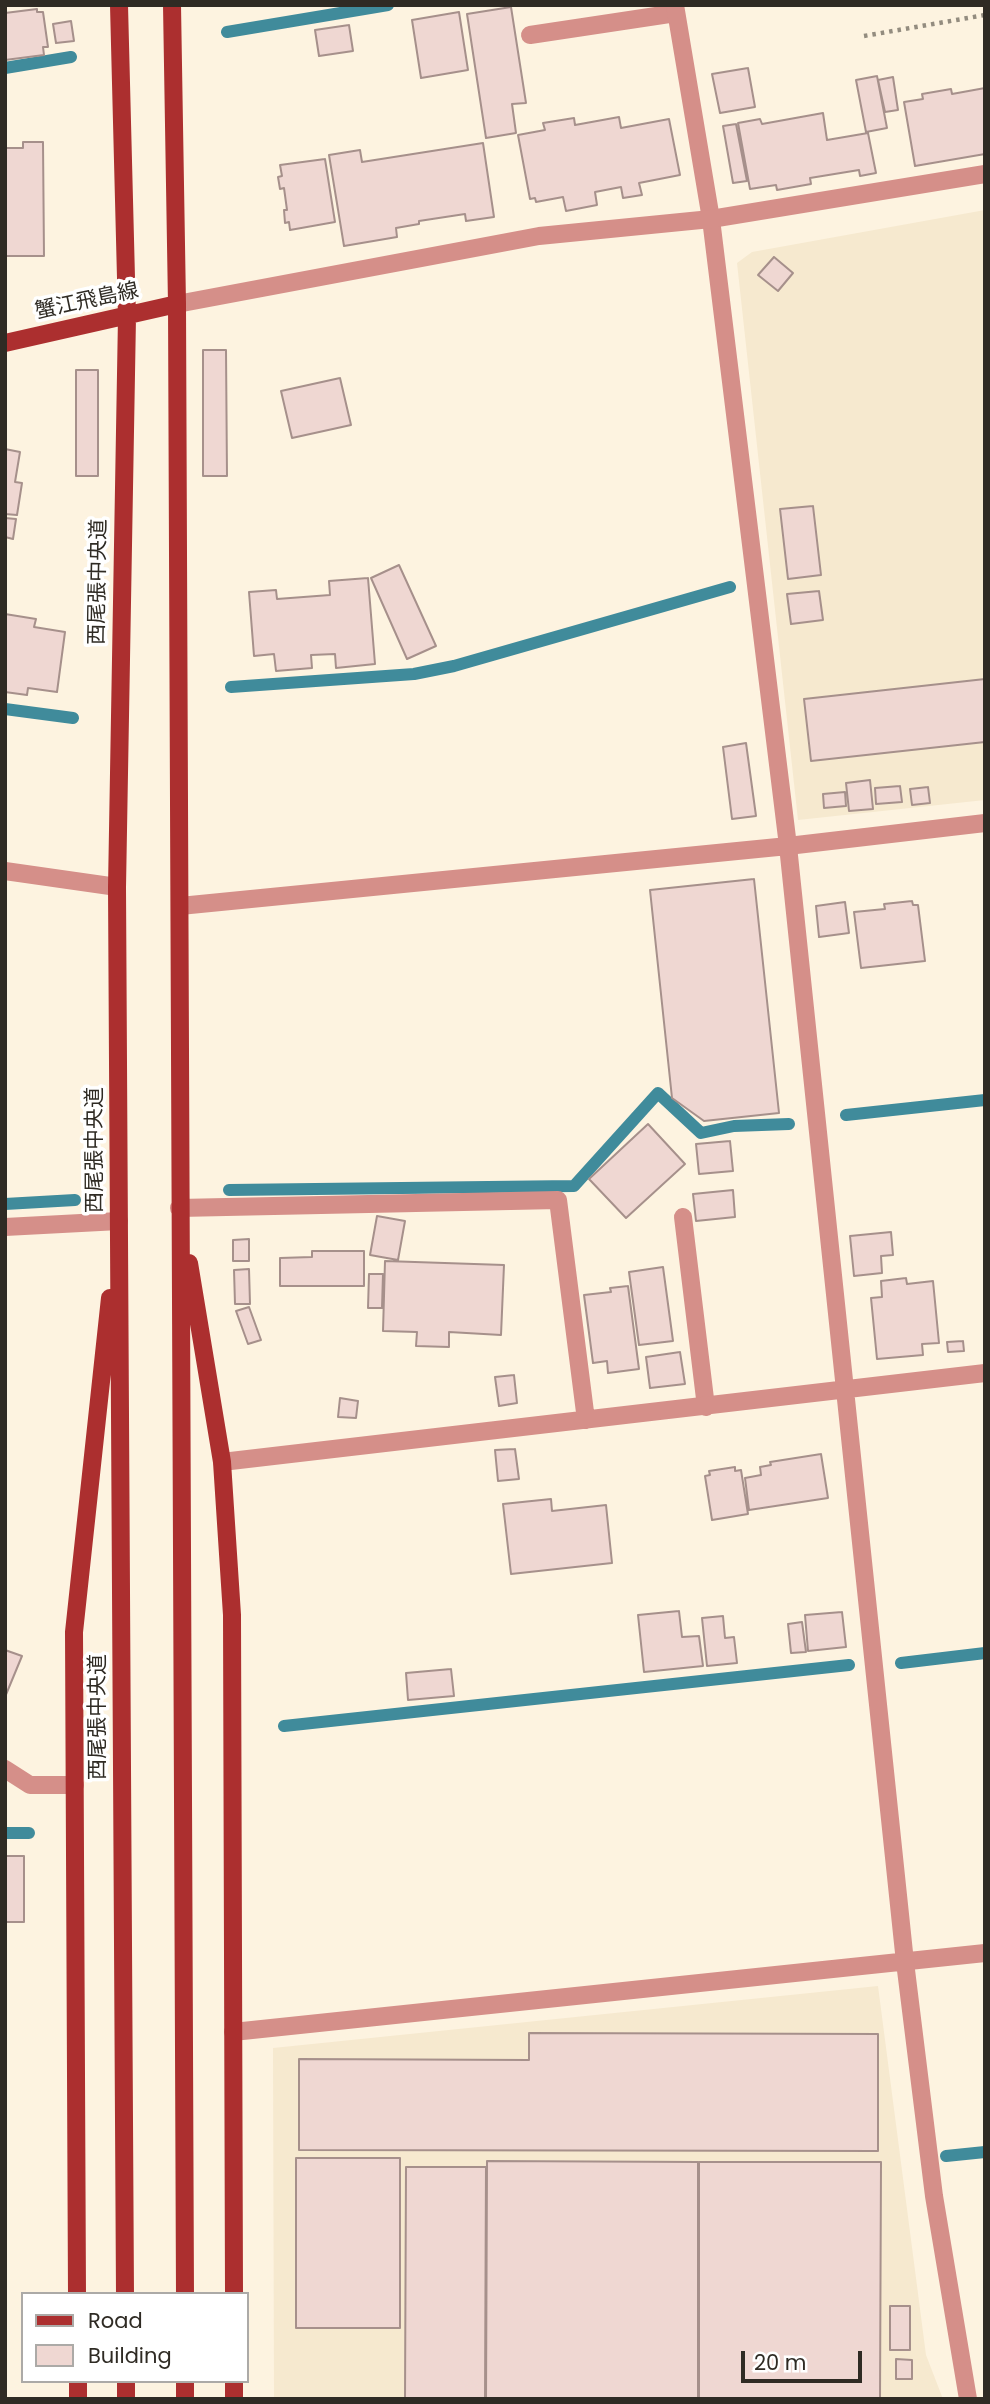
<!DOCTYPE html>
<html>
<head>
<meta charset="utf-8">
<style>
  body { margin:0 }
  #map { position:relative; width:990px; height:2404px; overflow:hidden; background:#fdf3e0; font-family:Poppins,sans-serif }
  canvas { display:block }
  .frame { position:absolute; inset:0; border:7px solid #2f2b24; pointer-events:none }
  .legend { position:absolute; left:21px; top:2292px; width:228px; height:91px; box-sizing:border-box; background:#fff; border:2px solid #acaaa7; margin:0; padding:9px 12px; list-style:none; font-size:21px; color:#2f2b24 }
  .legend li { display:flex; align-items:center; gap:14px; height:35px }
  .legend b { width:35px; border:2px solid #acaaa7 }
  .scale { position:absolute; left:741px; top:2351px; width:121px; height:32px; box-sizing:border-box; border:4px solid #2f2b24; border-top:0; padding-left:9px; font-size:21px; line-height:24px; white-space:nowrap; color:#2f2b24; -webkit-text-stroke:5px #fff; paint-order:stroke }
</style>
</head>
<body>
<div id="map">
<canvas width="990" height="2404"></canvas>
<div class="frame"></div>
<ul class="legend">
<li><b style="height:9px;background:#ac2f2f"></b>Road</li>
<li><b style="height:19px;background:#efd7d2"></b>Building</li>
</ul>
<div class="scale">20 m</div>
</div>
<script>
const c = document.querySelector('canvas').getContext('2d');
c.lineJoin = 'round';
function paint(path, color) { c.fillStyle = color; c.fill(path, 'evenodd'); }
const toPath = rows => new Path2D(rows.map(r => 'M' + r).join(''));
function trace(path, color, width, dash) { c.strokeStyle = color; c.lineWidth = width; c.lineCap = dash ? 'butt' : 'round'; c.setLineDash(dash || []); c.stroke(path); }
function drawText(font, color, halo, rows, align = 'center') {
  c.font = font + ' Poppins,"Noto Sans JP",sans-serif'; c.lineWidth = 7; c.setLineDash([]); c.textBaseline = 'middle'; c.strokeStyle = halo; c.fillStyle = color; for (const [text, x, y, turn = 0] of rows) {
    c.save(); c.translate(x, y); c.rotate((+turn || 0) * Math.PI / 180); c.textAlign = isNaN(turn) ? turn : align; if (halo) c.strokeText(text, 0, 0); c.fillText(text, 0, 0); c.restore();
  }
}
const built = toPath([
  [985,210,985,800,798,820,737,263,752,252],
  [878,1986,926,2355,943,2399,274,2399,273,2048]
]);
const stream = toPath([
  [227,32,388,5],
  [5,68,71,57],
  [231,687,414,674,454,666,730,587],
  [5,709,73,718],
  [846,1115,985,1100],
  [229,1190,574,1186,658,1093,701,1133,734,1126,789,1124],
  [5,1204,75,1200],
  [901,1663,985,1653],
  [284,1726,849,1665],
  [5,1833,29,1833],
  [946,2156,985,2152]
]);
const building = toPath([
  [511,7,526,103,512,104,516,133,486,138,467,14,511,7],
  [37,9,37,12,43,12,48,47,43,47,44,55,5,60,5,13,37,9],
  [459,12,468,70,421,78,412,20,459,12],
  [71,21,74,41,56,43,53,24,71,21],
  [349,25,353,51,319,56,315,30,349,25],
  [748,68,755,107,720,113,712,74,748,68],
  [877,76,887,128,866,132,856,80,877,76],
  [893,77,898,110,885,112,878,80,893,77],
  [985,88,985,154,915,166,904,102,923,99,922,94,951,89,952,94,985,88],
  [823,113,827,140,868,133,876,173,860,176,859,170,810,178,811,184,777,190,776,185,750,189,738,123,760,119,762,124,823,113],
  [619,117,621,128,669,119,680,175,639,183,642,195,623,198,621,187,595,192,597,205,566,211,563,197,536,202,535,198,530,199,518,135,545,130,543,123,574,118,575,125,619,117],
  [736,124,747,181,733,183,723,126,736,124],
  [23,142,43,142,44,256,5,256,5,148,23,148,23,142],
  [483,143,494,217,466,221,465,214,419,221,419,224,396,228,397,237,344,246,329,155,360,150,362,162,483,143],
  [325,159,335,222,290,230,289,222,285,223,284,210,287,210,284,188,280,189,278,177,282,176,280,165,325,159],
  [774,257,793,273,778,291,758,275,774,257],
  [203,350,226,350,227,476,203,476,203,350],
  [76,370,98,370,98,476,76,476,76,370],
  [340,378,351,425,292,438,281,391,340,378],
  [5,449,20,452,15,482,22,483,17,515,5,514,5,449],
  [813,506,821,575,788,579,780,509,813,506],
  [5,518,16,519,13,539,5,537,5,518],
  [399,565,436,646,407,659,371,578,399,565],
  [368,578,375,664,336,668,335,654,311,655,312,668,276,671,274,654,254,656,249,592,276,590,277,599,330,595,329,581,368,578],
  [819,591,823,620,791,624,787,594,819,591],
  [5,614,36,619,34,627,65,632,57,692,28,688,27,695,5,692,5,614],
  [985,679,985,742,811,761,804,699,985,679],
  [746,743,756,816,732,819,723,747,746,743],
  [870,780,873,809,849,811,846,783,870,780],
  [900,786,902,802,876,804,875,788,900,786],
  [928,787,930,803,912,805,910,789,928,787],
  [845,792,846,806,824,808,823,794,845,792],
  [754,879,779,1113,704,1121,672,1098,650,890,754,879],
  [912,901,913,905,918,905,925,961,861,968,854,912,885,909,884,904,912,901],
  [845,902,849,933,819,937,816,906,845,902],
  [648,1124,685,1164,626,1218,589,1179,648,1124],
  [730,1141,733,1171,699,1174,696,1144,730,1141],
  [733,1190,735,1217,696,1221,693,1194,733,1190],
  [377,1216,405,1221,398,1260,370,1255,377,1216],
  [891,1232,893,1255,881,1256,882,1273,854,1276,850,1236,891,1232],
  [249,1239,249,1261,233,1261,233,1240,249,1239],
  [312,1251,364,1251,364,1286,280,1286,280,1258,312,1257,312,1251],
  [385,1261,504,1265,501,1335,449,1332,449,1347,416,1346,417,1332,383,1331,385,1261],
  [663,1267,673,1341,639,1345,629,1272,663,1267],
  [249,1269,250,1304,235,1304,234,1270,249,1269],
  [369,1274,383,1274,382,1308,368,1308,369,1274],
  [906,1278,907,1284,933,1281,939,1343,922,1344,923,1355,877,1359,871,1298,882,1297,881,1281,906,1278],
  [628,1286,639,1369,608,1373,607,1361,593,1363,584,1295,611,1292,610,1288,628,1286],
  [249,1307,261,1340,248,1344,236,1311,249,1307],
  [963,1341,964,1351,948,1352,947,1342,963,1341],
  [680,1352,685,1384,650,1388,646,1357,680,1352],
  [514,1375,517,1403,499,1406,495,1377,514,1375],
  [340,1398,358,1401,356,1418,338,1417,340,1398],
  [515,1449,519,1479,498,1481,495,1450,515,1449],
  [821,1454,828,1498,749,1510,745,1478,761,1475,760,1467,771,1465,770,1462,821,1454],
  [735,1467,735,1471,741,1470,748,1514,712,1520,705,1476,710,1475,709,1471,735,1467],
  [551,1499,552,1511,606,1505,612,1563,511,1574,503,1504,551,1499],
  [679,1611,682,1637,699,1636,703,1666,644,1672,638,1615,679,1611],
  [842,1612,846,1647,808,1651,805,1615,842,1612],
  [723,1616,725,1638,734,1637,737,1663,707,1666,702,1618,723,1616],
  [802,1622,806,1652,791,1653,788,1624,802,1622],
  [5,1650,22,1656,5,1697,5,1650],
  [451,1669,454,1696,408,1700,406,1673,451,1669],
  [5,1856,24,1856,24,1922,5,1922,5,1856],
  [529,2033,878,2034,878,2151,299,2150,299,2059,529,2060,529,2033],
  [296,2158,400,2158,400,2328,296,2328,296,2158],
  [487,2161,698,2162,698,2399,486,2399,487,2161],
  [699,2162,881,2162,880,2399,699,2399,699,2162],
  [406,2167,486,2167,485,2399,405,2399,406,2167],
  [890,2306,910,2306,910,2350,890,2350,890,2306],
  [896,2359,912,2360,912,2379,896,2379,896,2359]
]);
const path = toPath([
  [864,36,985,15]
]);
const service = toPath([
  [530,35,676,13],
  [683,1217,706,1407]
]);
const minor = toPath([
  [675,5,711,219,788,846,905,1962,934,2196,968,2399],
  [5,871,117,887],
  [180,906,788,846,985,823],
  [179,1208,558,1200,586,1420],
  [5,1227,119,1221],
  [222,1462,985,1373],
  [5,1769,30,1785,75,1785],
  [233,2032,985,1953]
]);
const tertiary = toPath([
  [177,304,539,236,711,219,985,174]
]);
const primary = toPath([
  [119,5,127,317,117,887,125,2294],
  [172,5,177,304,185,2294],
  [5,343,177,304],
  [189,1263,222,1462,232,1615,234,2294],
  [77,2294,74,1632,110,1298],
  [78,2381,78,2399],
  [126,2381,126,2399],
  [234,2381,234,2399],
  [185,2399,185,2381]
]);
const streetNames = [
  ["蟹江飛島線",87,302,-12],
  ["西尾張中央道",99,582,-89],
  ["西尾張中央道",96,1150,-90],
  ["西尾張中央道",99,1717,-90]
];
paint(built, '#f6e9cf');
trace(stream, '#408b9b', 12);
paint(building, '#efd7d2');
trace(building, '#a6908b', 2);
trace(path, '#938c7f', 4.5, [3.5, 5]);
trace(service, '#d58f89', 18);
trace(minor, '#d58f89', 18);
trace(tertiary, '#d58f89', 18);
trace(primary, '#ac2f2f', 18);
drawText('21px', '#2f2b24', '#fff', streetNames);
</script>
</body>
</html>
